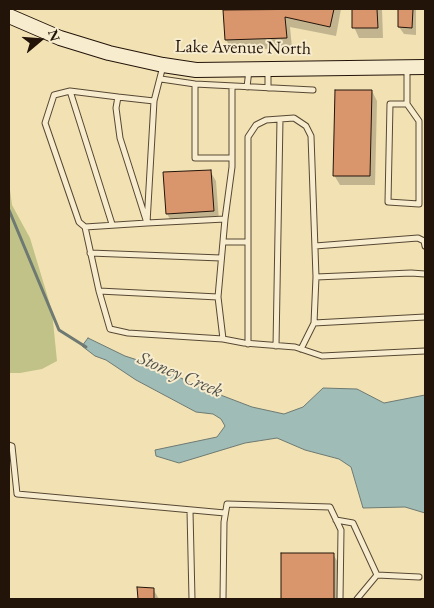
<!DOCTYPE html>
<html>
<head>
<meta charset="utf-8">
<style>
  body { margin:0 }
  #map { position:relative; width:434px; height:608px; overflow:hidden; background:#f2e2b3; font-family:"EB Garamond",serif }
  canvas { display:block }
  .frame { position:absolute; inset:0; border:10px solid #23140a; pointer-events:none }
  .north { position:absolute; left:15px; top:15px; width:50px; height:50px; -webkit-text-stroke:4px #f7ecce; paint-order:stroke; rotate:72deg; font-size:14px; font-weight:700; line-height:20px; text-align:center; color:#23140a }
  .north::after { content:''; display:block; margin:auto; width:18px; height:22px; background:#23140a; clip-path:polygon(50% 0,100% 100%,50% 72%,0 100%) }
</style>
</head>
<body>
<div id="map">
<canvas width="434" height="608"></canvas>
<div class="frame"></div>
<div class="north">N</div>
</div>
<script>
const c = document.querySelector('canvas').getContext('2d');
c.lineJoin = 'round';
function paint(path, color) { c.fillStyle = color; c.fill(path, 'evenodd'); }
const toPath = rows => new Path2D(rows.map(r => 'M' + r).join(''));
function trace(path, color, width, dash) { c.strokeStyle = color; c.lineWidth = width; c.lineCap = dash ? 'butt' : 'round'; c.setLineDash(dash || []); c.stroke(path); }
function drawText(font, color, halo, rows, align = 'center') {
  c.font = font + ' "EB Garamond",serif'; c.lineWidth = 4; c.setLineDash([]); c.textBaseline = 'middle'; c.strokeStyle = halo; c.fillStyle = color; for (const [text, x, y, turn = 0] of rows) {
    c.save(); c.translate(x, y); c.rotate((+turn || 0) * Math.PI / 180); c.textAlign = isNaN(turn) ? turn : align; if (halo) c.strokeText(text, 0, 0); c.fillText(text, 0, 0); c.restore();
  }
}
const green = toPath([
  [9,182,12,205,30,238,52,311,57,361,42,369,20,373,9,373]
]);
const water = toPath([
  [88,338,125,356,159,367,197,386,252,407,284,414,303,407,323,388,357,389,384,403,425,395,425,513,405,507,363,508,351,467,339,459,305,450,277,438,245,443,179,463,156,456,155,450,217,437,225,426,221,419,213,414,196,412,136,380,106,360,95,356,82,346,88,338]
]);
const shadow = toPath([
  [294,9,341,9,336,36,290,27,292,48,232,50,226,40,224,11],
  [353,9,382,9,383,38,359,38,354,27],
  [397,9,416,9,416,35,404,34,399,27,400,14],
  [372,91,377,101,375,185,340,185,334,175],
  [210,171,216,181,219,221,173,224,167,214,164,173],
  [282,554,333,554,339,564,339,599,282,599],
  [153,589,159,599,9,599,139,598]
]);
const stream = toPath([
  [9,210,59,330,86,347]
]);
const building = toPath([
  [334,9,330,27,285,17,287,38,225,40,223,10,334,9],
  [352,9,377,9,378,28,352,28,352,9],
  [398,9,413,9,412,28,398,27,398,9],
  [335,90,372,90,370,176,333,176,335,90],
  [211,170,214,211,166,214,163,172,211,170],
  [281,553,334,553,334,599,281,599,281,553],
  [137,587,154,588,154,599,138,599,137,587]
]);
const lane = toPath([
  [407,68,407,104,419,121,419,204,388,202,390,104,407,104],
  [268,71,268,88],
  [161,79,195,84,313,90],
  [195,84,195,158,232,158],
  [247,87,249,70],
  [70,91,112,224],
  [118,97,70,91,54,95,45,123,79,222,85,227,147,223,154,101,118,97,116,108,120,138,147,223,225,219,232,167,232,86],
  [154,101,163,66],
  [85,227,99,291,218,297,223,339,244,343,295,347,322,356,425,351],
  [224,242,248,242],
  [315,246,418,238,424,241,425,246],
  [90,253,221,258],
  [316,277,314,323,425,317],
  [99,291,110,329,128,333,223,339],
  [218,297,225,219],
  [248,344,248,137,256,125,266,120,294,118,306,126,311,136,316,277,411,273,425,274],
  [276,346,280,119],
  [301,349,314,323],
  [9,445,12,446,17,494,225,513],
  [190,511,192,599],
  [336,520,353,523,377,575,419,577],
  [223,599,224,522,227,504,330,507,341,530,340,599],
  [357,599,377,575]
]);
const secondary = toPath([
  [9,16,60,38,109,53,163,65,196,70,425,67]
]);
const streetNames = [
  ["Lake Avenue North",243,48,1]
];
const waterNames = [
  ["Stoney Creek",180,375,23]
];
paint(green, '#c0c288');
paint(water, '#9fbcb7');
trace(water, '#6d7972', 1);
paint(shadow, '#0003');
trace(stream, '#6d7972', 3);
paint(building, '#d9966c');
trace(building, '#23140a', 1);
trace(lane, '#574834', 7);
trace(secondary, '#23140a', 16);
trace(lane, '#f7ecce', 5);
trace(secondary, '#f7ecce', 14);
drawText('18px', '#23140a', '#f7ecce', streetNames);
drawText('italic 19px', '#4e4f47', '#f7ecce', waterNames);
</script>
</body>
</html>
